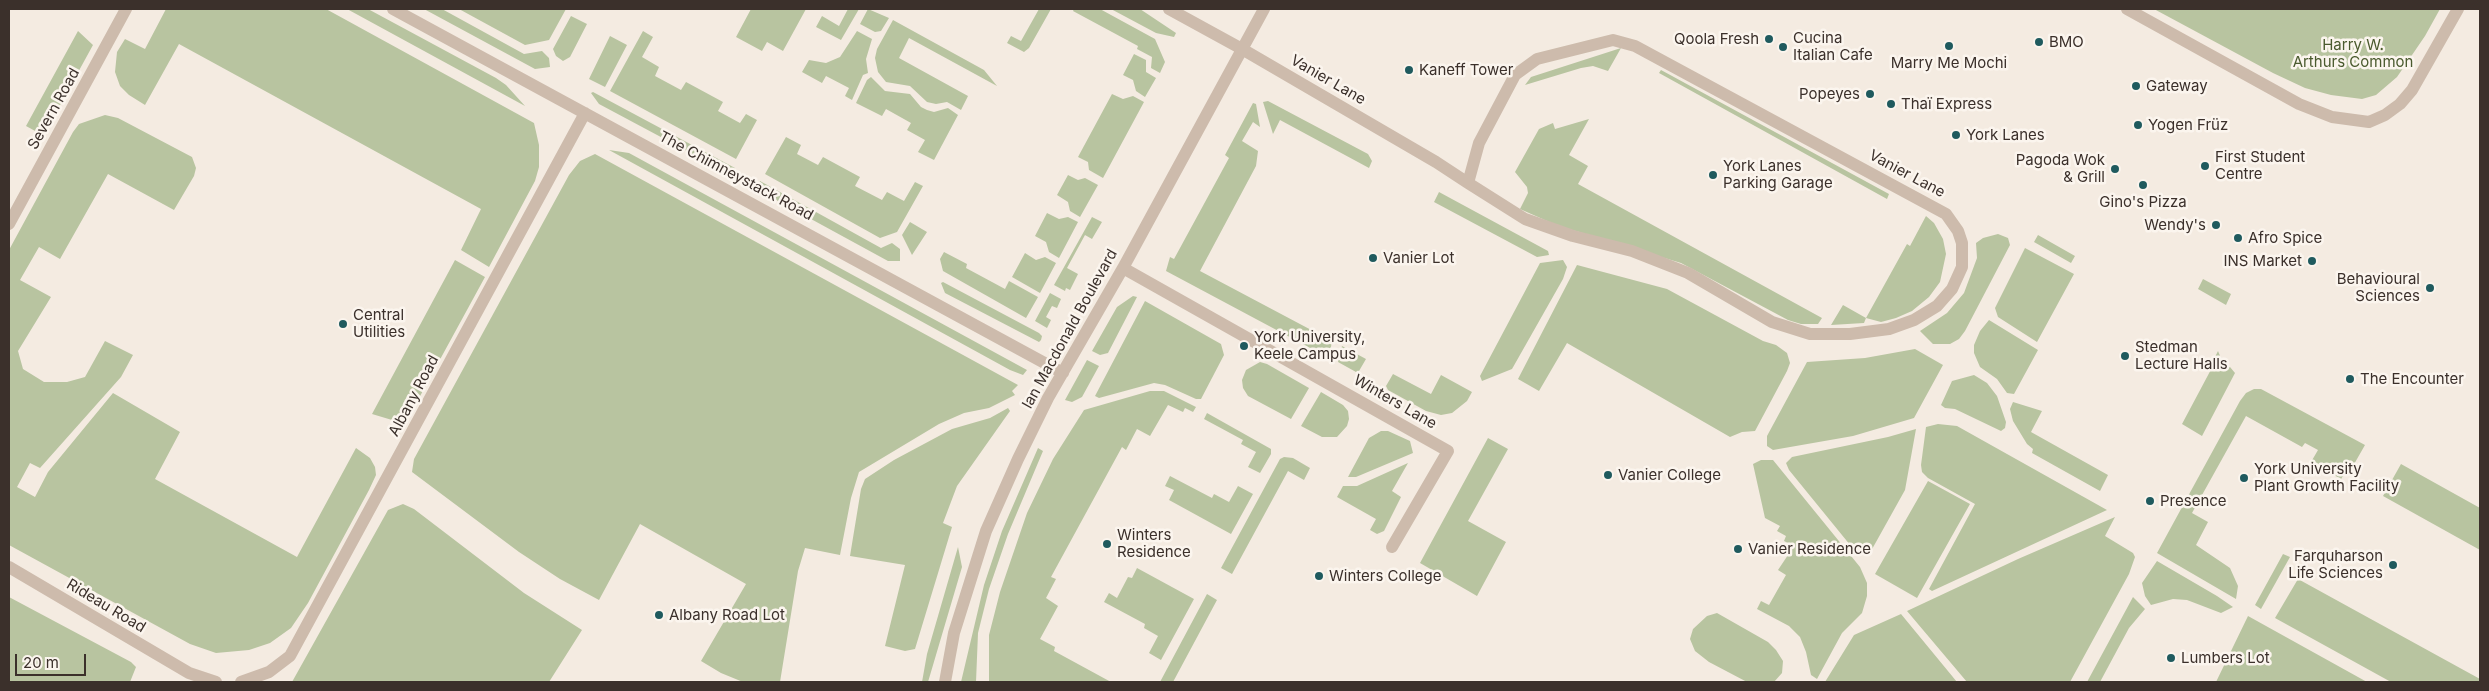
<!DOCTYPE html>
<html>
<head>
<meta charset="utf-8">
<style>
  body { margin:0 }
  #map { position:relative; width:2489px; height:691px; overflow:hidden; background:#f4ebe1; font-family:Inter,sans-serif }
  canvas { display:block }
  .frame { position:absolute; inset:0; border:10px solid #3b302b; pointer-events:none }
  .scale { position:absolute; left:15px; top:654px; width:71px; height:22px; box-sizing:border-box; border:2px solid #3b302b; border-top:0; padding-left:6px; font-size:15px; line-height:18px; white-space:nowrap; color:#3b302b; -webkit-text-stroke:4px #fbf5ee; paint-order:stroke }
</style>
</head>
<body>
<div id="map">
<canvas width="2489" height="691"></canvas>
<div class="frame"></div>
<div class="scale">20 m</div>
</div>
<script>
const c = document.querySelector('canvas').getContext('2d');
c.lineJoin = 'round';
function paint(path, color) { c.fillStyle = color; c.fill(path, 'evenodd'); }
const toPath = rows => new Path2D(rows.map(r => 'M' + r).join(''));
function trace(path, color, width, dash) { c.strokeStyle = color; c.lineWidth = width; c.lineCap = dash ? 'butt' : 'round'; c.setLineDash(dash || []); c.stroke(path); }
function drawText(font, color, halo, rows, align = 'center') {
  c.font = font + ' Inter,sans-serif'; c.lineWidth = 5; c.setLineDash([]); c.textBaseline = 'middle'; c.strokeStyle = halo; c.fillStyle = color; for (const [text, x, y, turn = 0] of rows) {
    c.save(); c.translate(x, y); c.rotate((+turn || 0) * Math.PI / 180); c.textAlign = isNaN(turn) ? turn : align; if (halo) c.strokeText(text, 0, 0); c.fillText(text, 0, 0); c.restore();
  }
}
const green = toPath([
  [166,9,326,9,534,123,539,145,539,167,535,181,489,267,461,250,481,209,179,44,145,105,129,95,120,86,115,72,117,52,125,39,145,49],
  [347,9,368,9,496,78,506,85,525,106],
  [424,9,442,9,524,54,542,51,549,58,550,67,535,69],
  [459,9,566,9,549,40,525,45],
  [751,9,806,9,783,51,767,42,762,51,736,37],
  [848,9,859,9,841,40,816,27,822,16,839,26],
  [868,9,889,18,881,31,875,32,860,24],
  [1039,9,1051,9,1029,48,1024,52,1007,43,1011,36,1021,41],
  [1074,9,1100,9,1155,39,1165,62,1160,73,1151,68,1152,57,1137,49,1138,46,1073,11],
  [1111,9,1140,9,1176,33,1174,37,1156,33],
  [2154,9,2440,9,2425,36,2397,77,2376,95,2362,99,2331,95,2305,88,2273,73],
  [571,16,587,24,570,57,563,61,556,56,553,49],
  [893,20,984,70,997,86,909,38,899,58,968,96,961,110,947,102,936,104,927,102,910,86,886,82,878,72,875,58,877,49],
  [78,31,93,45,53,118,37,132,26,126],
  [643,31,653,37,642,57,659,67,655,76,681,90,686,82,723,102,718,111,740,123,746,114,757,120,736,159,610,91],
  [857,31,872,39,866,59,868,73,863,75,852,100,845,96,849,88,826,76,822,83,802,72,809,60,826,63,840,57],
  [610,36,627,45,605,87,589,79],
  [1621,48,1608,71,1593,66,1581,68,1525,85,1531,77],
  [1134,54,1146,60,1146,72,1156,78,1145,97,1136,91,1133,80,1123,75],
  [1661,70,1889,194,1887,199,1659,73],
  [871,77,885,91,910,94,921,107,927,110,934,112,948,108,958,115,934,160,918,152,925,140,907,130,911,123,886,109,882,116,856,103,867,80],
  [593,92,735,168,732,175,599,104,591,93],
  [1112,94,1123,99,1133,96,1144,102,1103,178,1089,170,1088,162,1078,157],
  [1268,101,1368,154,1372,161,1369,168,1280,120,1273,134,1263,102],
  [1253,103,1256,104,1260,127,1253,122,1242,141,1258,151,1256,166,1200,271,1332,341,1329,358,1166,271,1170,257,1174,259,1229,158,1225,155],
  [105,115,118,118,192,157,196,168,194,176,174,210,108,174,60,259,39,247,20,280,51,297,18,351,23,369,44,382,67,382,85,377,105,341,133,355,121,377,40,468,30,463,17,487,35,497,48,472,113,393,180,432,155,479,297,557,356,448,370,458,375,467,376,475,369,490,308,603,291,628,270,643,249,650,216,653,190,644,9,545,9,250,73,132,79,124],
  [1589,119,1569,155,1588,166,1578,184,1822,318,1818,324,1801,324,1788,320,1681,263,1556,225,1520,209,1528,193,1527,187,1515,172,1539,129,1553,123,1555,129],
  [786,137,801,145,797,154,818,165,823,157,860,177,855,186,882,200,887,192,904,201,915,182,923,186,897,232,880,238,765,174],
  [609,150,629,153,1027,370,1023,375,1010,370],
  [595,154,1018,385,1012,391,1015,395,989,408,964,413,939,424,859,472,851,498,840,555,805,548,798,571,780,682,743,682,721,673,701,661,746,584,640,524,599,600,560,579,519,552,412,472,414,459,569,175,580,161],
  [1068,175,1078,180,1085,178,1098,185,1080,217,1070,211,1068,202,1057,195],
  [760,181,881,248,892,243,900,249,900,261,888,261,756,189],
  [1439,192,1548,251,1549,255,1537,257,1434,202],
  [1047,213,1059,219,1068,217,1078,222,1059,258,1049,252,1046,242,1035,236],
  [1926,216,1934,223,1943,239,1946,254,1940,282,1929,297,1912,311,1896,318,1881,322,1866,318,1864,323,1831,325,1843,305,1866,318,1907,244,1910,246],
  [1092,217,1102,222,1092,239,1085,235,1067,268,1078,274,1070,290,1066,288,1065,291,1054,285],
  [910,222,927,232,912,255,902,235],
  [1998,234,2008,238,2010,245,1965,331,1959,339,1950,344,1933,344,1920,331,1947,313,1964,293,1977,258,1976,243,1983,238],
  [2038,235,2075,256,2071,263,2034,242],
  [2025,248,2074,274,2037,342,1998,317,1995,308],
  [944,252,967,264,966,268,1005,289,1009,281,1038,297,1026,318,943,271,940,259],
  [1025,253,1036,260,1045,257,1056,263,1040,293,1012,277],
  [455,260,485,277,413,409,405,416,392,420,372,414],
  [1563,260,1567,267,1563,279,1512,369,1482,381,1480,376,1540,263],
  [1577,265,1667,289,1763,341,1776,345,1787,353,1790,363,1787,371,1755,431,1742,432,1730,437,1567,343,1539,391,1518,379],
  [2203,279,2231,294,2226,305,2198,289],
  [943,282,1039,333,1042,336,1041,340,1039,342,945,293,941,283],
  [1050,293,1061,299,1057,308,1052,306,1046,317,1051,320,1047,328,1035,321],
  [1133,296,1137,297,1108,353,1100,355,1092,351,1117,307],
  [1145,301,1221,344,1224,355,1201,399,1196,399,1165,385,1154,383,1099,398,1095,396],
  [1989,320,2038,350,2014,394,2007,393,1997,379,1980,367,1974,353,1974,345,1980,331],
  [1342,346,1366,359,1359,371,1356,372,1338,362],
  [1915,349,1943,365,1914,418,1853,436,1773,450,1767,446,1767,436,1807,362,1865,358],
  [2218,351,2225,368,2230,367,2235,373,2202,436,2182,424,2215,362,2213,361],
  [1087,360,1099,366,1082,397,1072,402,1065,400],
  [1260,362,1267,364,1309,388,1291,419,1248,396,1243,388,1242,380,1246,370],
  [1393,374,1431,394,1441,375,1472,392,1467,401,1452,413,1441,415,1426,411,1388,390,1386,386],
  [1974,375,1987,383,1997,396,2006,422,2005,428,2001,431,1955,409,1945,408,1941,405,1952,381],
  [2254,389,2261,389,2365,445,2353,466,2350,465,2341,479,2311,462,2318,450,2305,443,2302,447,2246,416,2192,513,2208,522,2196,545,2230,568,2238,586,2236,599,2157,553,2240,401,2246,393],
  [1150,391,1164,391,1196,407,1193,412,1185,408,1183,412,1168,405,1150,436,1137,429,1126,450,1122,447,1051,577,1056,579,1046,598,1058,606,1040,639,1055,647,1054,651,1111,682,989,682,989,635,1000,592,1027,513,1053,459,1084,410],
  [1321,392,1343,405,1348,411,1349,419,1347,426,1337,437,1322,437,1301,426],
  [2013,402,2042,411,2031,432,2108,475,2100,491,2032,453,2033,449,2027,444,2013,421,2010,409],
  [1008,408,1010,411,1005,418,957,486,943,523,952,527,915,649,905,651,885,646,905,565,850,556,861,489,865,479,894,460,952,429,990,418],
  [1207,413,1271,449,1271,454,1260,473,1248,467,1256,452,1241,444,1243,440,1204,419],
  [1938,424,1957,426,2107,510,1932,591,1929,589,1975,504,1928,478,1922,472,1921,465,1926,427],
  [1916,429,1905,490,1871,551,1863,554,1855,551,1789,470,1786,463,1792,457,1888,437],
  [1381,431,1388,431,1410,441,1413,453,1356,477,1348,477,1369,438],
  [1488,438,1508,449,1468,521,1506,542,1477,596,1420,563],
  [1038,448,1043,451,1008,534,989,589,978,633,976,682,961,682,984,585,1002,531],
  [1284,457,1293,458,1310,468,1304,480,1288,471,1232,574,1221,568,1280,459],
  [1761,460,1773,460,1860,567,1867,583,1867,596,1862,613,1842,633,1817,679,1811,675,1806,652,1800,637,1789,626,1757,609,1761,601,1769,605,1786,575,1778,570,1794,546,1784,541,1786,536,1777,531,1780,526,1765,518,1753,464],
  [1408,463,1392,491,1401,497,1384,531,1377,534,1370,530,1376,519,1337,497,1343,486,1357,486],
  [2401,464,2480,508,2480,550,2383,496],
  [1170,476,1212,498,1214,494,1229,502,1238,486,1253,494,1231,534,1169,500,1174,490,1165,486],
  [1928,481,1970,504,1917,598,1875,574],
  [403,504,414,509,524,593,582,630,549,682,292,682,388,510],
  [2115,517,2105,536,2133,553,2135,557,2129,574,2070,682,1967,682,1907,611,2018,559],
  [958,547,962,567,928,682,922,682,927,654],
  [2283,554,2290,557,2261,609,2255,605],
  [2157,561,2217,596,2233,607,2221,613,2187,600,2173,599,2151,605,2145,596,2142,583],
  [1137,568,1194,599,1161,660,1149,653,1158,636,1144,628,1145,624,1104,602,1109,593,1117,598,1128,577,1132,578],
  [2298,579,2480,679,2480,682,2391,682,2275,618],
  [1207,594,1217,600,1173,682,1160,682],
  [9,597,131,662,136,667,130,682,9,682],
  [2133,597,2145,609,2129,628,2100,682,2087,682],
  [1717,613,1768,642,1776,650,1783,661,1782,673,1774,682,1747,682,1709,662,1695,651,1690,639,1693,629,1707,616],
  [1901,614,1957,682,1825,682,1854,635],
  [2248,616,2367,682,2216,682]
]);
const minor = toPath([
  [393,9,1063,373],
  [1169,9,1242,49,1436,162,1468,183,1525,219,1573,236,1632,251,1688,273,1772,322,1810,334,1850,334,1889,329,1914,320,1937,306,1952,289,1962,267,1962,243,1958,231,1946,214,1635,46,1613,40,1537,59,1515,75,1479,143,1468,183],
  [2127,9,2299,104,2332,117,2369,122,2385,115,2400,104,2412,90,2458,9],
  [9,224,126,9],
  [1123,268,1448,451,1392,547],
  [9,567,189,673,216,682],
  [241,682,269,672,290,656,585,113],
  [945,682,954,633,986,531,1018,459,1048,398,1123,268,1264,9]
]);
const markers = [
  [1769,39,5,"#1f5a5e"],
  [2039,42,5,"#1f5a5e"],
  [1949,46,5,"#1f5a5e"],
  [1783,47,5,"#1f5a5e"],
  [1409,70,5,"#1f5a5e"],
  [2136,86,5,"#1f5a5e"],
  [1870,94,5,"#1f5a5e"],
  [1891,104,5,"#1f5a5e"],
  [2138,125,5,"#1f5a5e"],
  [1956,135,5,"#1f5a5e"],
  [2205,166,5,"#1f5a5e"],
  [2115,169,5,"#1f5a5e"],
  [1713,175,5,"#1f5a5e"],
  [2143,185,5,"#1f5a5e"],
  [2216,225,5,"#1f5a5e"],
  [2238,238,5,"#1f5a5e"],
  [1373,258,5,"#1f5a5e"],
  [2312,261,5,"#1f5a5e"],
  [2430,288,5,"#1f5a5e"],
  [343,324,5,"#1f5a5e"],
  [1244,346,5,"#1f5a5e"],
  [2125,356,5,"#1f5a5e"],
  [2350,379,5,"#1f5a5e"],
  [1608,475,5,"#1f5a5e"],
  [2244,478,5,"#1f5a5e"],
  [2150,501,5,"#1f5a5e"],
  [1107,544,5,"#1f5a5e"],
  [1738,549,5,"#1f5a5e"],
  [2393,565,5,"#1f5a5e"],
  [1319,576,5,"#1f5a5e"],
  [659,615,5,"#1f5a5e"],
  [2171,658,5,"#1f5a5e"]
];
const poiNames = [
  ["Cucina",1793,38],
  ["Italian Cafe",1793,55],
  ["Qoola Fresh",1759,39,"right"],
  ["BMO",2049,42],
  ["Marry Me Mochi",1949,63,"center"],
  ["Kaneff Tower",1419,70],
  ["Gateway",2146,86],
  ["Popeyes",1860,94,"right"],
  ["Thaï Express",1901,104],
  ["Yogen Früz",2148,125],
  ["York Lanes",1966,135],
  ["First Student",2215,157],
  ["Centre",2215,174],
  ["Pagoda Wok",2105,160,"right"],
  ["& Grill",2105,177,"right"],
  ["York Lanes",1723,166],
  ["Parking Garage",1723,183],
  ["Gino's Pizza",2143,202,"center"],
  ["Wendy's",2206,225,"right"],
  ["Afro Spice",2248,238],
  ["Vanier Lot",1383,258],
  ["INS Market",2302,261,"right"],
  ["Behavioural",2420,279,"right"],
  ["Sciences",2420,296,"right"],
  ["Central",353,315],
  ["Utilities",353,332],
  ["York University,",1254,337],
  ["Keele Campus",1254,354],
  ["Stedman",2135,347],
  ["Lecture Halls",2135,364],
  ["The Encounter",2360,379],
  ["York University",2254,469],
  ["Plant Growth Facility",2254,486],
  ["Vanier College",1618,475],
  ["Presence",2160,501],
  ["Winters",1117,535],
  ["Residence",1117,552],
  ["Vanier Residence",1748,549],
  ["Farquharson",2383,556,"right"],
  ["Life Sciences",2383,573,"right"],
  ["Winters College",1329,576],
  ["Albany Road Lot",669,615],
  ["Lumbers Lot",2181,658]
];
const parkNames = [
  ["Harry W.",2353,45],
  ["Arthurs Common",2353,62]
];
const streetNames = [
  ["Vanier Lane",1328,80,30],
  ["Severn Road",54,109,-61],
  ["Vanier Lane",1907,174,28],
  ["The Chimneystack Road",736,176,28],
  ["Ian Macdonald Boulevard",1070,329,-61],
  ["Albany Road",414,396,-62],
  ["Winters Lane",1395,402,30],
  ["Rideau Road",106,606,31]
];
paint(green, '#b8c4a0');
trace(minor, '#cdbbac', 12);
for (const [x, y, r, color] of markers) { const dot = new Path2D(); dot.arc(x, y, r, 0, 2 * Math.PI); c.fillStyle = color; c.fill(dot); trace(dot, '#fbf5ee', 2); }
drawText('15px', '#3b302b', '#fbf5ee', poiNames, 'left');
drawText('15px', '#4a5a2e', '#fbf5ee', parkNames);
drawText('15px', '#3b302b', '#fbf5ee', streetNames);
</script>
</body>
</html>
